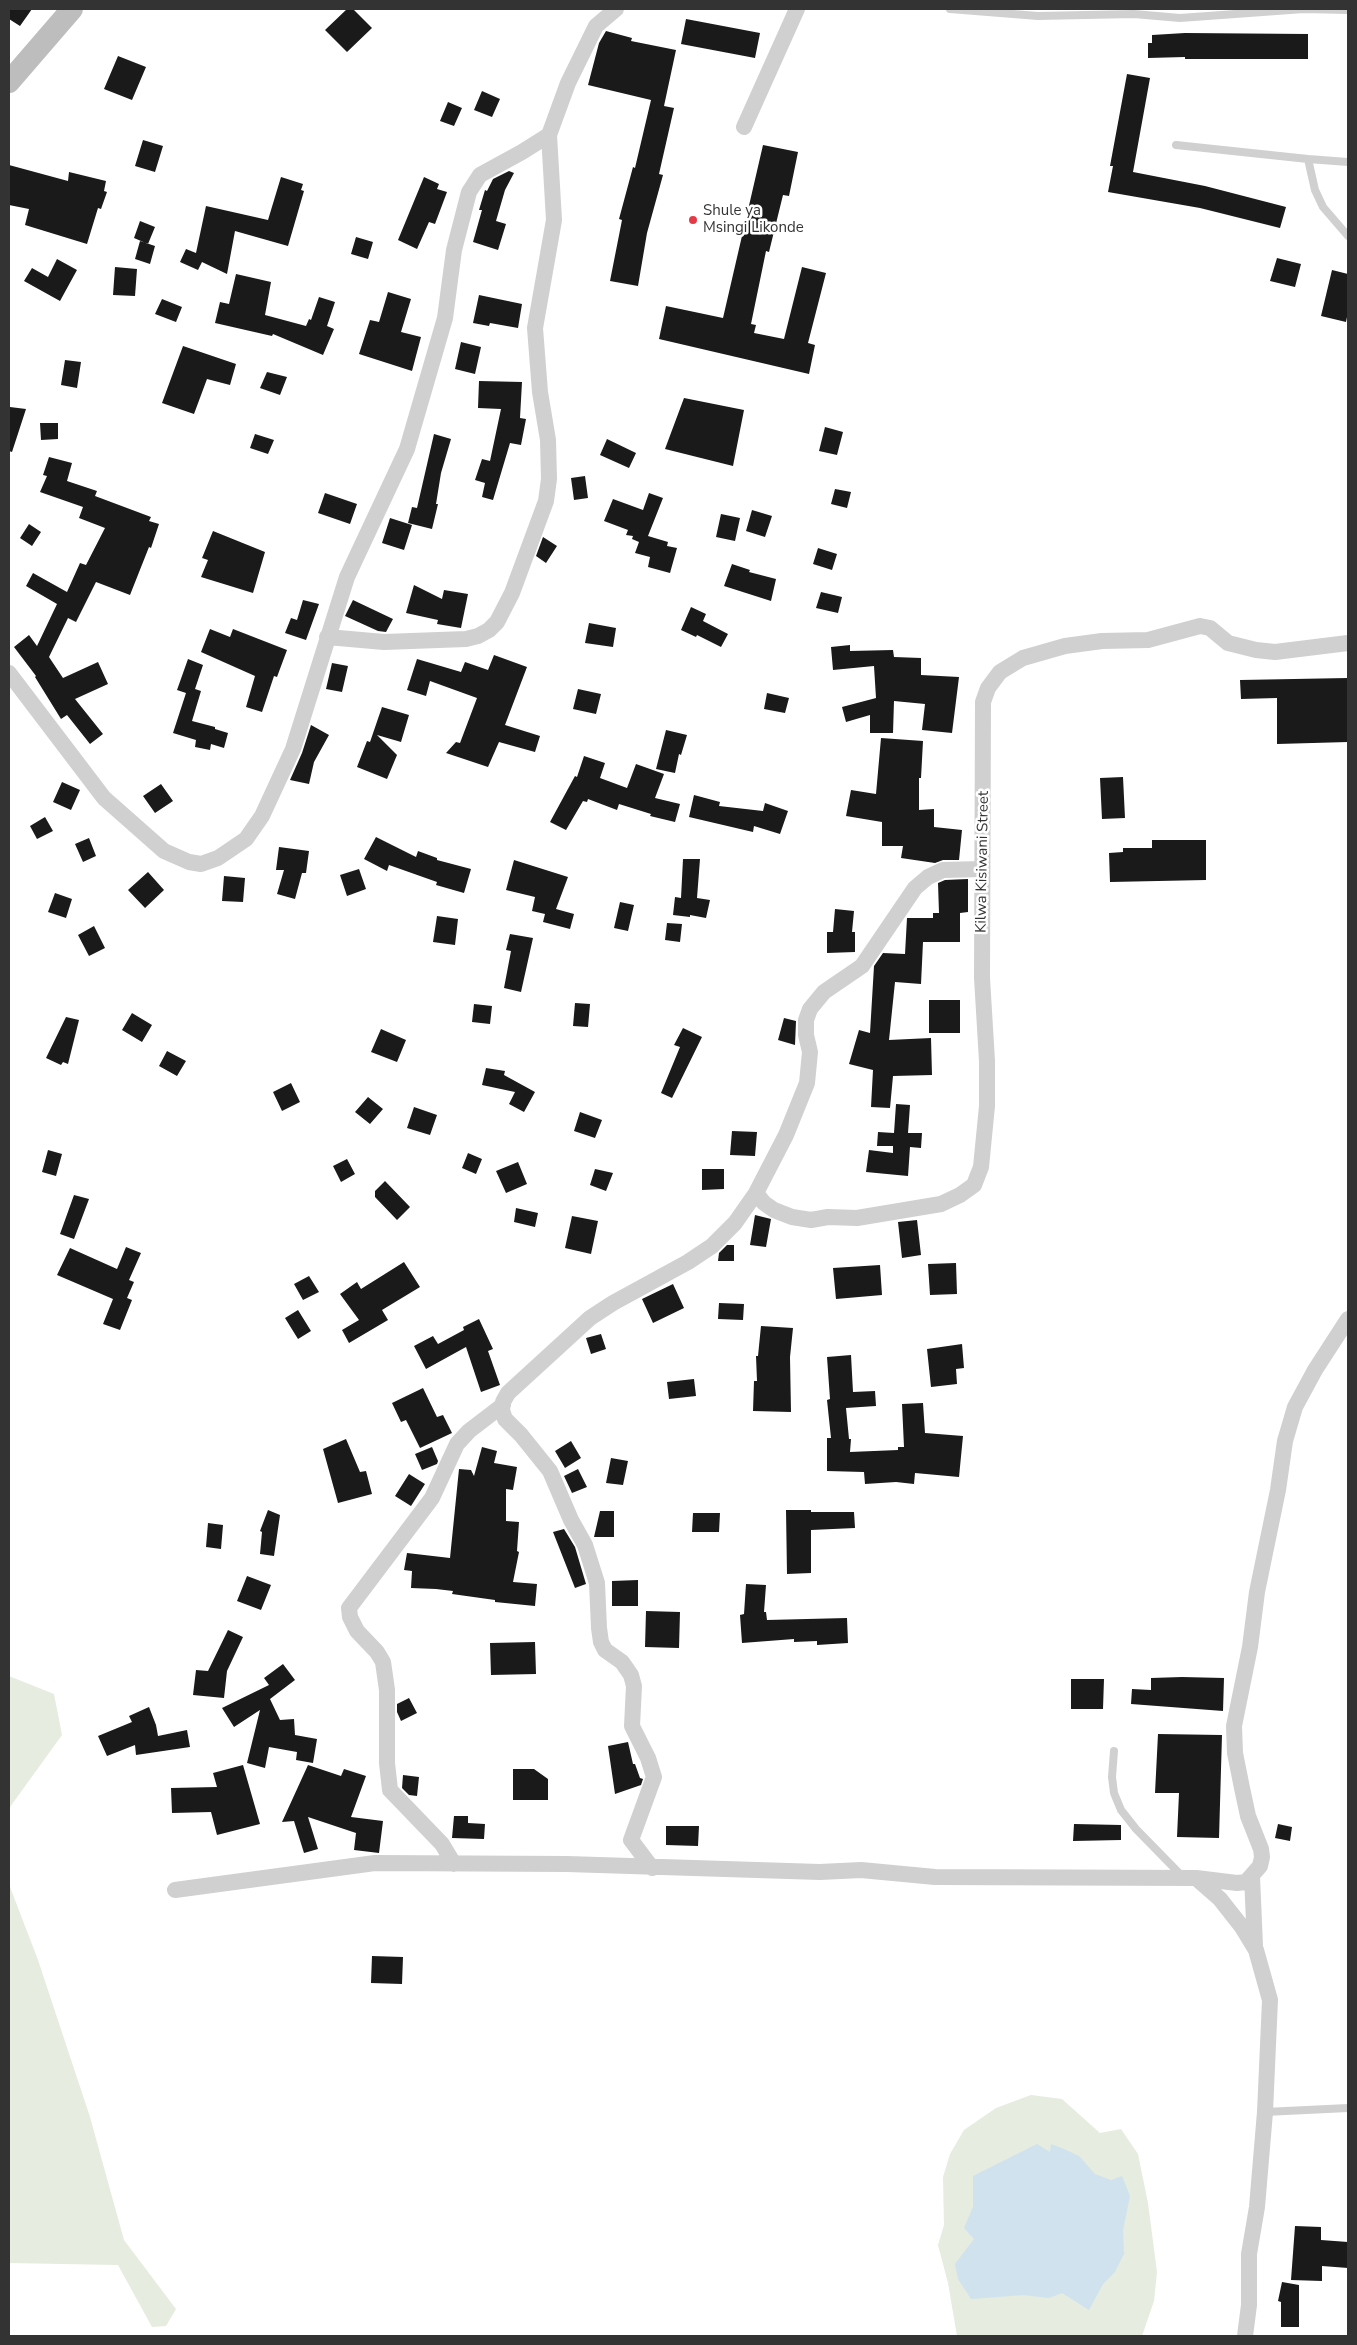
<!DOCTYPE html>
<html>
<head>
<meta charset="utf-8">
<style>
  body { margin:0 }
  #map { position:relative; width:1357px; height:2345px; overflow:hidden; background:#fff; font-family:"Nunito Sans",sans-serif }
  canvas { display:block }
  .frame { position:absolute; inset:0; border:10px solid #333; pointer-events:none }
</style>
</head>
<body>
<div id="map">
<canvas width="1357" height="2345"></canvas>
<div class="frame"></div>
</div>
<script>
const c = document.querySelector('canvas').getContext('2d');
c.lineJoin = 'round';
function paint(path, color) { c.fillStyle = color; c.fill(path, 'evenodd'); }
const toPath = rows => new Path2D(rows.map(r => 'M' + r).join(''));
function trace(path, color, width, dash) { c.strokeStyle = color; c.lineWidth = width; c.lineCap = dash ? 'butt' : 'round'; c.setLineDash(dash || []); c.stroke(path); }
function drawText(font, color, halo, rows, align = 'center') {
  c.font = font + ' "Nunito Sans",sans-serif'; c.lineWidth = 5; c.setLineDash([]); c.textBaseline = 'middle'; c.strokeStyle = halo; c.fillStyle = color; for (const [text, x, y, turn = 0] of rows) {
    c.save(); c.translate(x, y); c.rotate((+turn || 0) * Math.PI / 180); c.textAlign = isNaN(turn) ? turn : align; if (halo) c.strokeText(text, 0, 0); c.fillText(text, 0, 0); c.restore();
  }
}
const green = toPath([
  [9,1676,54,1694,62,1735,10,1807,10,1887,38,1960,90,2117,124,2240,176,2309,166,2326,152,2327,118,2265,9,2263],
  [1031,2095,1062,2099,1100,2133,1121,2129,1138,2154,1148,2203,1157,2272,1154,2301,1142,2336,957,2336,948,2283,938,2245,944,2225,943,2177,950,2154,964,2130,996,2108]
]);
const water = toPath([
  [1037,2144,1050,2152,1051,2144,1064,2149,1079,2156,1095,2174,1111,2180,1122,2176,1130,2196,1123,2230,1124,2254,1115,2272,1103,2284,1089,2310,1062,2293,1049,2298,1023,2295,971,2299,958,2279,955,2264,974,2239,964,2228,973,2207,973,2176]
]);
const building = toPath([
  [9,9,32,9,20,26,9,19],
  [347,9,353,9,372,28,347,52,325,30],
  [686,19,760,33,755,58,681,44],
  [606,31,632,38,631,41,676,50,664,106,674,108,659,174,663,175,647,233,638,286,610,281,622,220,619,219,633,167,635,168,651,100,588,85,599,43],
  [1185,33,1308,34,1308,59,1185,59,1185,57,1148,58,1148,43,1152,43,1152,35],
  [118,56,146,67,132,100,104,89],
  [1127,74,1150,78,1133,172,1205,186,1286,207,1280,228,1200,208,1108,192,1113,166,1110,166],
  [482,91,500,99,492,117,474,110],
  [448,102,462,108,454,126,440,121],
  [143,140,163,146,155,172,135,166],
  [763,145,798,152,789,196,783,195,769,252,766,251,751,324,756,325,754,333,784,339,802,267,826,273,808,343,815,345,809,374,659,339,666,306,723,318],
  [9,165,68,181,69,172,106,181,104,191,107,192,101,209,98,208,87,244,25,225,29,209,9,205],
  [509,171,514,173,505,190,496,221,506,224,498,250,473,242,482,210,479,210,485,190,487,191,493,179],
  [281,177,303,184,301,190,304,191,288,246,235,231,227,274,202,262,198,270,180,262,186,249,196,253,206,206,268,220],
  [424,177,439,184,437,189,447,192,435,224,429,222,417,249,398,240],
  [140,221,155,227,148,244,134,238],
  [356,237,373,242,368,259,351,254],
  [140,241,155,246,150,264,135,259],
  [1277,258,1301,264,1295,287,1270,281],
  [57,259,77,270,60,301,24,281,32,268,48,277],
  [115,267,137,269,135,296,113,295],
  [1332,270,1348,274,1348,312,1346,322,1321,316],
  [236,274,271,282,265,315,306,326,309,319,311,320,319,297,335,302,327,326,334,329,323,355,273,334,272,336,215,323,220,302,229,304],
  [388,292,411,299,401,332,421,337,412,371,359,354,370,320,379,322],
  [479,295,522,304,518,328,490,323,489,326,473,323],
  [162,299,182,307,176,322,155,314],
  [461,342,481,347,475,374,455,369],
  [183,346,236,364,230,385,207,379,194,414,162,403],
  [65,360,81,362,77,388,61,385],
  [267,372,287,377,280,395,260,388],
  [479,381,522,382,520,418,526,419,521,445,510,443,493,500,482,497,485,483,475,480,482,459,490,461,501,409,478,408],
  [684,398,744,410,733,466,665,449],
  [10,407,26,409,12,452,9,451],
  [40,423,58,423,58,439,41,440],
  [825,427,843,432,837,455,819,451],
  [255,434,274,440,268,454,250,448],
  [434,434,451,439,441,473,436,504,438,504,432,529,408,523,412,507,417,508],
  [607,439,636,453,629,468,600,455],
  [49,457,72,463,67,481,97,491,95,496,151,517,149,521,159,524,151,548,149,547,130,595,96,582,76,622,68,618,49,657,63,678,98,662,108,684,75,699,103,734,90,744,67,715,61,719,35,677,36,676,14,647,29,635,37,646,57,604,26,586,33,573,67,592,80,563,86,565,105,528,79,518,83,507,40,492,47,476,43,475],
  [585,476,588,498,574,500,571,478],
  [835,489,851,492,847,508,831,504],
  [325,493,357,504,350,524,318,513],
  [649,493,663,498,648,536,668,542,667,546,677,548,670,573,648,567,650,557,635,553,639,542,632,539,633,536,626,535,628,530,604,521,613,499,643,510],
  [752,510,772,516,765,537,746,531],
  [721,514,740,518,735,541,716,537],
  [390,518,412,525,404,550,382,543],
  [29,524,41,532,32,546,20,538],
  [213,531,265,552,253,593,201,577,208,560,202,558],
  [543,537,557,546,546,563,536,556],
  [818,548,837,554,832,570,813,564],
  [732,564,750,570,749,572,776,579,771,601,724,586],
  [414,585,442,599,444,590,468,594,461,628,437,624,438,620,406,613],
  [821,592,842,597,838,613,816,608],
  [303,600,319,604,306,640,285,633,291,618,297,620],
  [353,600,393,619,386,632,378,631,345,616],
  [691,607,706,614,703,621,728,634,721,647,697,635,696,637,681,630],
  [589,623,616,628,613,647,585,643],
  [210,629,230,637,233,629,287,650,277,677,274,676,262,712,246,707,255,676,201,652],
  [850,645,850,651,893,650,894,657,921,658,921,675,959,677,952,733,922,730,925,704,894,701,893,733,870,733,870,715,846,722,842,707,876,698,874,666,833,670,831,647],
  [494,655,527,667,505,725,540,736,535,752,499,742,488,767,446,753,456,742,460,743,477,698,430,681,426,696,407,690,417,659,461,672,465,662,488,670],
  [188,659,203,665,195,689,201,691,192,721,215,727,215,729,228,733,224,748,211,744,210,750,195,747,196,740,173,733,186,693,177,690],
  [332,663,348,666,342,692,326,689],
  [1348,678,1348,742,1277,744,1277,698,1241,699,1240,680],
  [578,689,601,694,596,714,573,709],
  [767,693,789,698,785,713,764,709],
  [382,707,409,715,401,742,377,735,397,755,387,779,357,767,367,741,370,742],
  [311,725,329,735,314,762,309,784,290,780,302,753],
  [666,730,687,735,681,755,679,754,675,773,656,769],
  [881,738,923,741,921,778,919,778,919,810,934,809,934,827,962,830,959,860,943,860,935,863,901,858,903,846,882,846,882,822,846,816,851,790,876,794],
  [584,756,605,763,600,778,627,788,636,764,664,774,655,798,680,804,675,822,650,816,651,814,619,804,617,810,588,799,587,802,583,801,566,830,550,822,575,776,577,777],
  [1123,777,1125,818,1102,819,1100,778],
  [62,782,80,790,71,810,53,802],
  [161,784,173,801,155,813,143,796],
  [694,795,720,802,719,806,763,811,765,803,788,811,780,834,754,826,753,832,689,817],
  [45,817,53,831,37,839,30,826],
  [376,837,416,857,418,851,437,858,437,860,471,869,464,893,436,885,437,882,389,865,387,871,364,859],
  [89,838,96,856,83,862,75,844],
  [1152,840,1206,840,1206,880,1110,882,1109,853,1123,852,1123,848,1152,848],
  [279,847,309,851,306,873,302,873,295,899,277,894,284,870,276,870],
  [683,859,700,859,697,898,710,900,706,918,690,915,690,917,673,915,675,897,681,898],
  [514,860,568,877,556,909,574,914,570,929,543,922,545,914,532,911,535,897,506,890],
  [359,869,366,889,347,896,340,875],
  [148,872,164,890,145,908,128,890],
  [224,876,245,878,243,902,222,901],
  [968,879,968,912,960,913,960,942,923,942,921,984,895,982,889,1040,931,1038,932,1075,893,1076,890,1108,871,1107,873,1070,849,1064,859,1030,870,1033,874,966,883,953,905,954,907,918,933,918,933,913,939,913,938,883,945,880],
  [55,893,72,899,66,918,48,912],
  [620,902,634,905,628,931,614,928],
  [835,909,854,911,852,932,855,932,855,952,827,953,827,932,833,932],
  [437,916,458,919,455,945,433,942],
  [667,923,682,924,680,942,665,940],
  [94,926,105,948,89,956,78,935],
  [510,934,533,938,521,992,504,988,511,951,506,950],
  [929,1000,960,1000,960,1033,929,1033],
  [575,1003,590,1004,588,1027,573,1026],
  [474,1004,492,1006,490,1024,472,1022],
  [132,1013,152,1025,142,1042,122,1030],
  [66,1017,79,1020,68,1064,63,1062,61,1065,46,1058],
  [784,1018,796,1021,795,1045,778,1040],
  [683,1028,702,1037,672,1098,661,1093,680,1047,674,1045],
  [381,1029,406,1040,397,1062,371,1052],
  [167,1051,186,1061,177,1076,159,1066],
  [486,1068,505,1071,504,1075,535,1092,524,1112,509,1104,515,1092,482,1085],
  [291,1083,300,1102,282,1111,273,1092],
  [368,1097,383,1109,370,1124,355,1112],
  [896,1104,910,1105,908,1133,922,1133,921,1148,910,1147,908,1176,866,1172,869,1150,893,1153,893,1146,877,1146,878,1132,894,1133],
  [414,1107,437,1115,430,1135,407,1128],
  [580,1112,602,1120,595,1138,574,1131],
  [732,1131,757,1132,755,1156,730,1155],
  [48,1150,62,1154,56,1176,42,1172],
  [468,1153,482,1159,476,1174,462,1168],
  [347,1159,355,1174,341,1182,333,1166],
  [518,1162,527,1184,506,1193,496,1171],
  [595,1169,613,1173,606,1191,590,1185],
  [702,1169,724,1169,724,1189,702,1190],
  [385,1181,410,1207,397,1220,375,1197,375,1191],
  [74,1195,89,1199,74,1239,60,1234],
  [516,1208,538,1213,535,1227,514,1222],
  [755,1215,771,1219,766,1247,750,1245],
  [572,1216,598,1221,591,1254,565,1248],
  [917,1220,921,1255,902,1258,898,1222],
  [727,1245,734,1245,734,1261,718,1261,719,1253],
  [126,1247,141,1253,129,1280,134,1282,127,1298,132,1300,120,1330,103,1324,113,1299,57,1275,70,1248,117,1269],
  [404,1262,420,1287,382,1310,388,1320,349,1343,342,1330,359,1320,340,1294,357,1282,361,1289],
  [956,1263,957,1294,930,1295,928,1264],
  [880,1265,882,1295,836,1299,833,1268],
  [309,1276,319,1292,303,1300,294,1284],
  [673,1284,684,1308,653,1323,642,1299],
  [719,1303,744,1304,743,1320,718,1319],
  [298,1310,311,1331,298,1339,285,1318],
  [479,1319,493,1349,488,1351,500,1385,481,1392,466,1347,426,1369,414,1346,433,1336,438,1344,464,1330,463,1327],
  [761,1326,793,1328,790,1357,791,1412,753,1411,754,1381,757,1381,756,1356,758,1356],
  [601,1334,606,1349,591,1354,586,1338],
  [962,1344,964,1368,956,1369,957,1384,931,1387,927,1349],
  [851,1355,853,1392,875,1391,876,1406,846,1408,849,1439,851,1439,850,1452,898,1450,898,1447,904,1447,902,1404,923,1403,925,1433,963,1436,959,1477,915,1473,914,1484,896,1482,865,1484,864,1472,827,1471,827,1438,831,1438,827,1400,830,1399,827,1357],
  [694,1379,696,1396,669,1399,667,1382],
  [423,1388,437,1417,443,1415,452,1433,420,1448,406,1420,401,1422,392,1403],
  [346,1439,360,1472,366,1471,372,1494,338,1503,323,1449],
  [571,1441,581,1458,565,1468,555,1451],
  [432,1447,438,1461,437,1464,422,1470,415,1454],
  [482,1447,497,1451,494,1463,517,1467,513,1490,506,1489,506,1521,519,1522,517,1551,519,1552,513,1582,537,1584,535,1606,495,1602,495,1600,452,1594,453,1591,436,1589,411,1588,412,1571,404,1570,407,1553,450,1558,459,1469,471,1470,474,1476],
  [611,1458,628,1461,623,1485,606,1483],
  [578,1469,587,1487,572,1493,564,1476],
  [409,1474,425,1484,411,1506,395,1496],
  [268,1510,280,1515,274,1556,260,1554,262,1532,260,1531],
  [786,1510,811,1510,811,1512,854,1512,855,1528,811,1530,811,1573,787,1574],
  [600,1511,614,1511,614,1537,594,1537],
  [693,1513,720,1513,719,1532,692,1532],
  [208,1523,223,1525,221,1549,206,1547],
  [564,1529,575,1547,586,1584,575,1588,553,1532],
  [247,1576,271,1585,261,1610,237,1601],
  [638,1580,638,1606,612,1606,612,1581],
  [746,1584,766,1585,764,1612,766,1612,767,1620,847,1618,848,1643,817,1645,817,1641,794,1642,794,1639,742,1643,740,1615,744,1614],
  [646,1611,680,1612,679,1648,645,1647],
  [228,1630,243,1637,227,1671,224,1698,193,1695,196,1670,208,1671],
  [535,1642,536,1674,491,1675,490,1643],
  [283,1664,295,1680,270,1699,280,1720,294,1719,295,1735,317,1739,313,1763,296,1760,297,1752,269,1747,265,1768,247,1763,260,1710,234,1727,222,1708,269,1685,264,1678],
  [1182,1677,1224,1678,1223,1711,1131,1704,1132,1689,1151,1690,1151,1678],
  [1071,1679,1104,1679,1103,1709,1071,1709],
  [409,1698,417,1713,401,1721,397,1712,397,1704],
  [149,1707,156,1725,158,1736,187,1730,190,1747,136,1755,135,1745,107,1756,98,1736,132,1722,129,1716],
  [1158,1734,1222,1735,1219,1838,1177,1837,1179,1793,1155,1793],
  [628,1742,633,1764,635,1764,640,1778,643,1779,641,1785,615,1794,608,1746],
  [243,1765,260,1824,217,1835,211,1812,172,1813,171,1788,217,1787,213,1773],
  [308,1765,341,1776,344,1769,366,1776,351,1817,383,1821,379,1853,354,1850,356,1833,308,1817,318,1849,304,1853,294,1821,282,1822],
  [513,1769,534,1769,548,1779,548,1800,513,1800],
  [403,1775,419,1777,417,1796,409,1795,402,1788],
  [454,1816,468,1816,468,1823,485,1824,484,1839,452,1838],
  [1074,1824,1121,1825,1121,1840,1073,1841],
  [1278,1824,1292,1827,1290,1841,1275,1838],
  [666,1826,699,1826,698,1846,666,1845],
  [372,1956,403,1957,402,1984,371,1983],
  [1295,2226,1321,2227,1321,2240,1348,2242,1348,2268,1322,2266,1322,2281,1291,2280],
  [1282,2282,1299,2285,1299,2327,1281,2327,1281,2302,1278,2301]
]);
const lane = toPath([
  [950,9,1038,16,1134,14,1180,18,1304,9,1348,10],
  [1176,145,1308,159,1348,162],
  [1308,159,1315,190,1323,207,1348,236],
  [1114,1751,1112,1777,1114,1793,1121,1810,1136,1829,1182,1876],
  [1265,2112,1348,2108]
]);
const street = toPath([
  [744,127,797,9],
  [327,637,384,642,466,639,478,636,489,630,497,622,512,593,546,501,549,479,548,440,540,392,535,328,554,220,549,135],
  [9,673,104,798,164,851,189,862,201,864,218,858,246,839,262,816,293,749,347,577,407,449,445,318,454,250,469,192,480,175,522,152,549,135,568,83,596,26,616,9],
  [756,1193,764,1203,774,1210,792,1217,811,1220,828,1217,857,1218,941,1204,960,1195,974,1185,981,1167,987,1106,987,1061,982,978,983,702,988,688,1000,672,1023,658,1065,646,1102,641,1148,640,1200,626,1210,628,1228,643,1256,650,1275,652,1348,643],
  [454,1864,442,1844,390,1790,387,1763,387,1690,383,1662,377,1652,357,1631,350,1617,349,1608,432,1498,457,1444,469,1431,503,1405],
  [652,1868,631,1840,654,1777,648,1758,632,1726,634,1686,631,1675,622,1662,605,1650,601,1642,599,1628,597,1583,585,1545,571,1520,550,1471,521,1435,505,1419,502,1410,503,1402,508,1393,590,1318,613,1303,688,1262,712,1246,735,1223,756,1193,786,1135,807,1083,810,1052,806,1035,806,1020,810,1009,824,992,862,966,915,888,928,877,943,870,982,869],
  [1252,1876,1255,1946],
  [1196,1878,1220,1899,1242,1927,1256,1950,1270,2000,1265,2112,1257,2207,1249,2254,1249,2305,1245,2336],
  [175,1890,375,1863,567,1864,820,1872,861,1870,935,1877,1196,1878,1237,1883,1246,1882,1260,1866,1262,1857,1261,1849,1248,1816,1242,1788,1235,1753,1234,1726,1250,1647,1257,1592,1278,1490,1285,1441,1295,1407,1315,1370,1348,1319]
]);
const secondary = toPath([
  [9,82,72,9]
]);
const markers = [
  [693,220,5,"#e63946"]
];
const poiNames = [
  ["Shule ya",703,211],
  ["Msingi Likonde",703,228]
];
const streetNames = [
  ["Kilwa Kisiwani Street",983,862,-89]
];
paint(green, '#e6ecdf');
paint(water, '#cfe2ee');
paint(building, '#1a1a1a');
trace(lane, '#d0d0d0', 8);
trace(street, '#d0d0d0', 16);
trace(secondary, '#bdbdbd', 22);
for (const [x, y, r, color] of markers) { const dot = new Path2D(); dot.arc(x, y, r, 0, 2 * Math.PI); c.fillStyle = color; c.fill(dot); trace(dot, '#fff', 2); }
drawText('15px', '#333', '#fff', poiNames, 'left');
drawText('15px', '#333', '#fff', streetNames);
</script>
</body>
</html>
